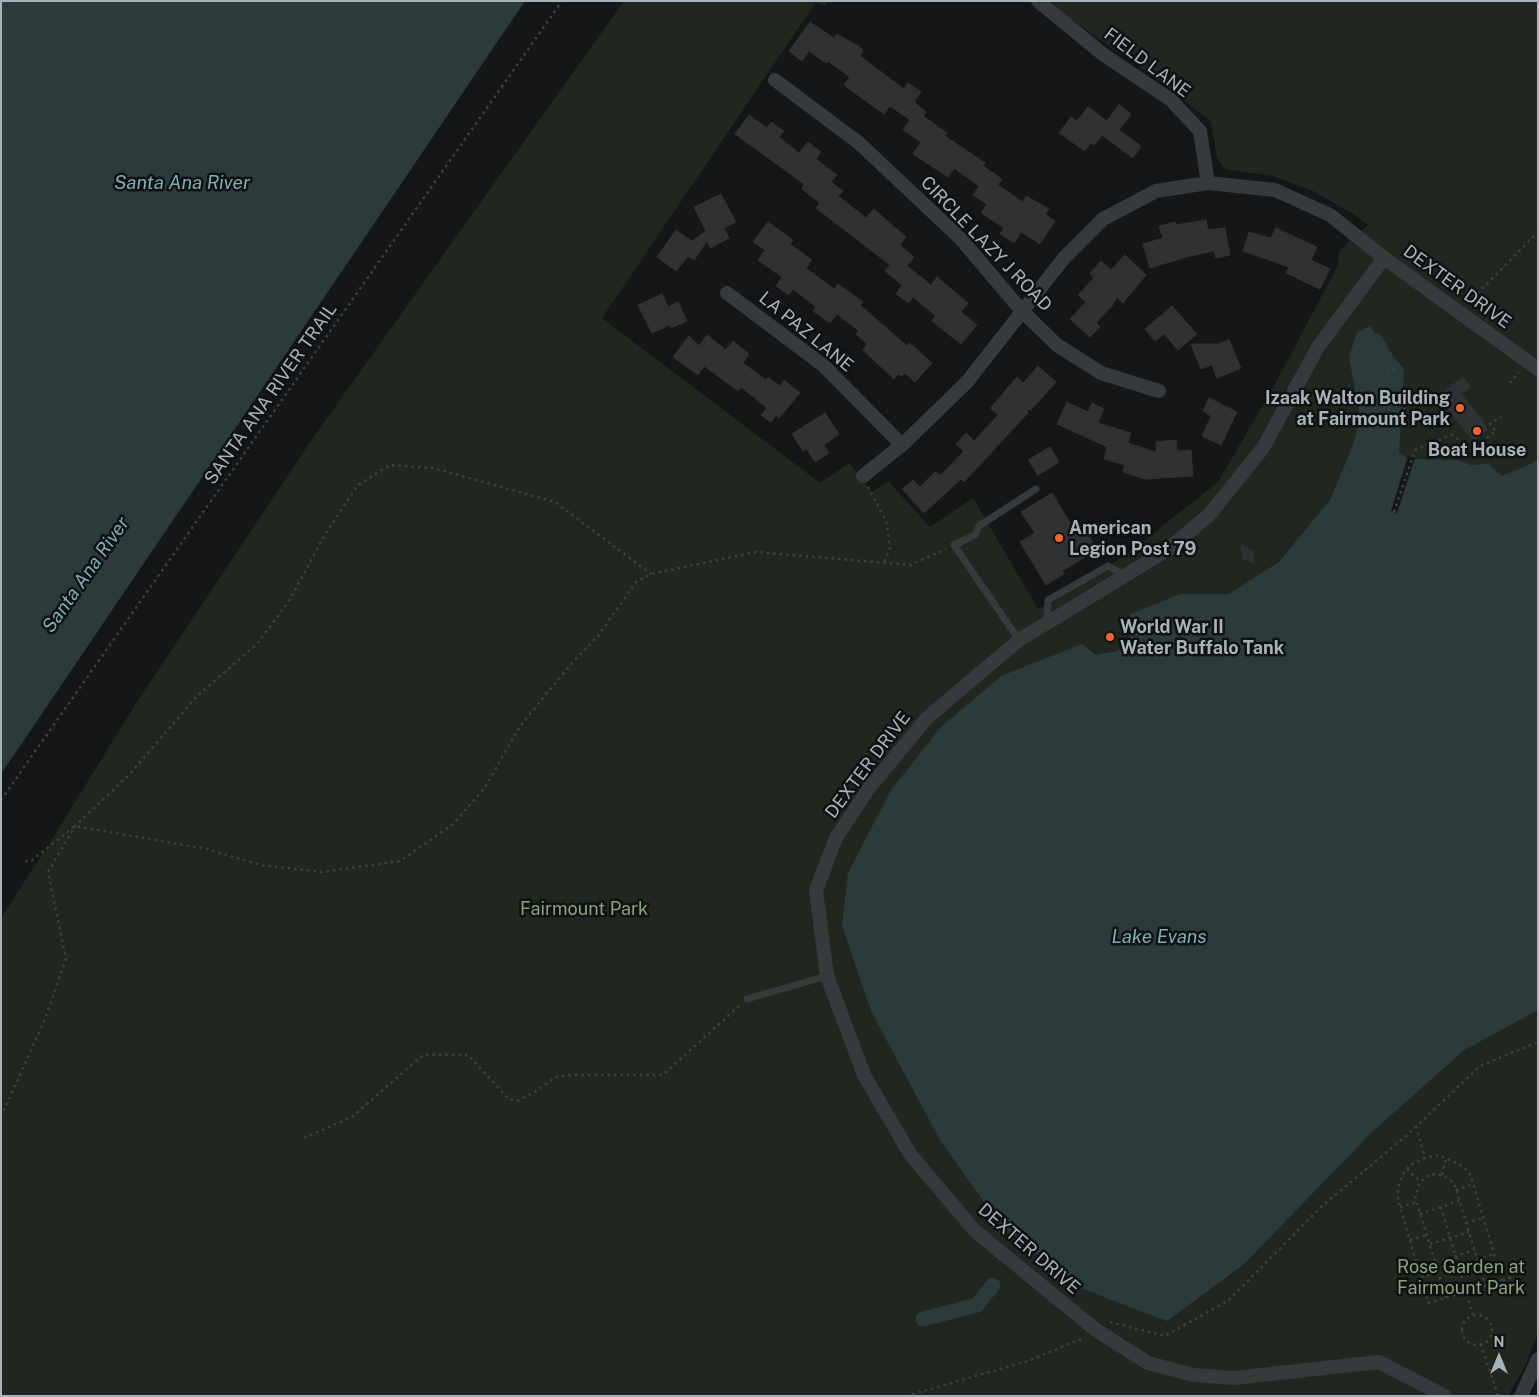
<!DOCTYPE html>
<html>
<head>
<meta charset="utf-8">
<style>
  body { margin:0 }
  #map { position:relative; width:1539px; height:1397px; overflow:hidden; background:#151617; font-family:"Public Sans",sans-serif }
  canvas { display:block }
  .frame { position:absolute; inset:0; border:2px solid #a7b3b8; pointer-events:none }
  .north { position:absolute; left:1474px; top:1332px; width:50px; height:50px; -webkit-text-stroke:4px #101112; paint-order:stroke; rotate:0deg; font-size:14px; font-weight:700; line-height:20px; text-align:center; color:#a7b3b8 }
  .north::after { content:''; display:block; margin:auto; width:18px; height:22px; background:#a7b3b8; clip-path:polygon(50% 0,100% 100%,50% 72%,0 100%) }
</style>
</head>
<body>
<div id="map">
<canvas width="1539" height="1397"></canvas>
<div class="frame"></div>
<div class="north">N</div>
</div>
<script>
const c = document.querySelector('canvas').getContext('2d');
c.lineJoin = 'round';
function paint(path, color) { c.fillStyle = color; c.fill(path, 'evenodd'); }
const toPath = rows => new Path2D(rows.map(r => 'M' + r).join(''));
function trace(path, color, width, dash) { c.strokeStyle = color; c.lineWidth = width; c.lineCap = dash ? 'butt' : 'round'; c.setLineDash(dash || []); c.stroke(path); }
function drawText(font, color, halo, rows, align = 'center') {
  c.font = font + ' "Public Sans",sans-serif'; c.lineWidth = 5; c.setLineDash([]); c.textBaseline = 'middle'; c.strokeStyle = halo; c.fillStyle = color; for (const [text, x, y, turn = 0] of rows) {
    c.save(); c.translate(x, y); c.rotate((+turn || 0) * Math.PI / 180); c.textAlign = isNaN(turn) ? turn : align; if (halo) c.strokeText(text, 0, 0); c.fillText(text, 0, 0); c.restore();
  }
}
const green = toPath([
  [624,1,828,1,825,6,816,2,602,318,820,483,849,463,872,492,888,481,930,527,973,498,1038,609,1060,596,1060,591,1072,582,1084,581,1127,554,1218,482,1272,390,1338,265,1339,251,1368,225,1352,213,1313,191,1273,176,1225,169,1217,158,1211,122,1161,82,1055,8,1049,1,1538,1,1538,1333,1525,1366,1508,1396,1,1396,1,918,54,836,138,700,310,442]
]);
const water = toPath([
  [1,1,525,1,1,774],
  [1370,326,1374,332,1381,335,1393,356,1404,369,1399,453,1409,459,1459,460,1471,465,1488,464,1502,476,1533,463,1538,458,1538,1010,1464,1050,1372,1132,1244,1264,1167,1321,1075,1286,998,1222,940,1140,871,1011,842,925,848,873,891,790,941,727,1001,676,1082,644,1096,655,1118,651,1132,633,1130,614,1180,594,1229,594,1279,562,1330,500,1352,448,1360,418,1349,356,1357,333]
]);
const pier = toPath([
  [1408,456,1415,458,1397,513,1391,511]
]);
const canal = toPath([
  [923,1319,977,1305,993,1285]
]);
const building = toPath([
  [810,22,834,38,837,34,858,46,863,50,860,56,904,89,908,83,921,92,914,102,926,112,923,116,947,133,945,136,985,163,983,166,1002,179,998,185,1023,202,1026,196,1049,209,1045,214,1055,221,1040,244,1021,232,1014,243,1000,234,1004,228,981,213,987,204,973,195,979,186,954,168,948,177,913,154,921,142,903,130,910,120,890,106,884,114,867,102,844,85,850,77,828,61,826,63,809,51,802,61,789,51,810,22],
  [1119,104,1131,114,1119,130,1141,146,1133,158,1102,135,1094,145,1091,143,1085,151,1059,133,1071,117,1077,121,1088,107,1107,121,1119,104],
  [749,115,767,128,771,122,784,131,779,137,799,153,808,142,821,152,816,159,837,175,831,182,843,191,838,196,866,218,874,209,906,237,900,245,914,257,907,266,931,285,937,277,968,303,961,312,977,325,961,344,932,321,936,316,913,297,909,303,896,294,902,285,885,271,890,265,816,208,820,203,802,189,804,184,735,134,749,115],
  [721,194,736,222,724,228,729,238,710,248,707,241,694,260,688,256,676,271,657,257,676,230,692,241,706,231,694,207,721,194],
  [1206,220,1208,230,1225,228,1230,255,1216,258,1214,251,1190,256,1150,268,1143,244,1163,238,1159,226,1175,222,1176,225,1206,220],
  [768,222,793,240,790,244,812,260,806,268,834,289,838,284,863,302,860,305,907,346,910,343,932,363,915,382,905,373,901,376,898,374,894,379,863,350,867,344,856,334,859,331,837,314,830,323,813,311,816,307,793,289,789,295,776,286,782,277,758,260,765,250,753,242,768,222],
  [1276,228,1317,247,1311,260,1330,269,1320,289,1286,273,1289,267,1243,251,1249,232,1271,238,1276,228],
  [1125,255,1146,275,1123,303,1117,297,1112,306,1096,323,1100,327,1090,337,1070,319,1086,302,1078,295,1094,278,1090,273,1101,261,1111,270,1125,255],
  [662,294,668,307,678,302,687,321,671,328,670,325,652,333,638,305,662,294],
  [1172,306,1197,334,1178,350,1164,334,1155,341,1145,329,1172,306],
  [707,335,726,350,733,341,749,354,743,363,766,380,768,377,780,386,784,380,800,393,779,418,776,415,771,422,761,415,767,408,741,387,738,391,704,366,698,375,673,357,689,336,699,346,707,335],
  [1229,340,1241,368,1217,378,1212,365,1201,369,1191,344,1218,344,1229,340],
  [1038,366,1056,382,1031,410,1026,409,1028,413,964,482,961,479,924,513,903,490,903,488,913,480,920,487,935,472,941,475,964,451,956,444,966,433,974,441,998,415,991,409,992,406,1017,377,1023,383,1038,366],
  [1463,377,1471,387,1461,394,1481,418,1487,430,1473,441,1438,396,1463,377],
  [1209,398,1237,412,1221,445,1202,436,1211,416,1203,411,1209,398],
  [1067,402,1088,412,1092,403,1104,409,1098,423,1131,433,1128,443,1156,452,1156,442,1176,440,1177,451,1191,450,1193,476,1145,479,1123,472,1125,465,1104,459,1107,447,1057,424,1067,402],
  [825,413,839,434,824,445,829,453,815,462,807,449,803,451,792,434,825,413],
  [1050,447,1059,462,1038,475,1028,460,1050,447],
  [1052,493,1072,526,1080,521,1094,544,1086,548,1090,554,1062,571,1064,574,1046,585,1020,542,1035,533,1021,512,1052,493],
  [1241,545,1253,551,1254,563,1243,559,1241,545]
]);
const path = toPath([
  [1473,298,1538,232],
  [1388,375,1397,364],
  [1510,383,1519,372],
  [1386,428,1405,408],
  [868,487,886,521,890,548,883,565],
  [1394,512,1415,450,1451,435,1462,441,1471,450,1496,431,1490,424,1501,417],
  [1,800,562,1],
  [25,861,31,861,75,826,207,849,260,865,323,872,400,861,452,825,484,789,520,726,572,663,598,636,636,582,651,574,756,552,910,565,946,549],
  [1,1117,45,1019,66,959,48,872,75,826,128,776,197,696,257,644,289,601,327,531,358,485,390,465,433,468,555,502,651,574],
  [1416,1126,1425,1158],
  [304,1138,352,1117,423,1055,468,1055,509,1099,517,1101,533,1093,556,1077,567,1075,663,1075,740,1005],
  [1407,1169,1420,1182],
  [1442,1175,1446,1158],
  [1456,1190,1474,1184],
  [1400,1207,1417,1202],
  [1441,1207,1473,1315],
  [1420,1214,1459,1201],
  [1466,1223,1483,1218],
  [1410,1240,1427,1235],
  [1430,1244,1469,1232],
  [1477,1259,1494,1254],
  [1436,1263,1474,1250],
  [1421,1277,1438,1272],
  [1502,1281,1471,1176,1464,1167,1439,1155,1425,1158,1410,1165,1403,1174,1398,1187,1398,1200,1428,1303,1502,1281,1512,1277],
  [1446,1298,1415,1197,1420,1182,1430,1174,1442,1175,1454,1183,1485,1285],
  '1462 1330a15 15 0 1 1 30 0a15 15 0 1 1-30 0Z',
  [1110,1322,1165,1336,1229,1300,1321,1207,1406,1136,1480,1066,1538,1042],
  [1481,1344,1498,1396],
  [906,1396,1028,1361,1083,1338]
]);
const service = toPath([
  [1047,623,1048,600,1108,566,1125,575],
  [1019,640,954,545,975,535,979,526,1036,489],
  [747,999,827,976]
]);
const minor = toPath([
  [1038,1,1104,55,1171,100,1200,131,1208,183,1275,190,1330,215,1384,258,1538,369],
  [775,80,859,143,961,239,1021,310,1057,345,1101,373,1159,391],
  [1384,258,1318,347,1263,448,1209,515,1167,550,1019,640,927,718,869,788,836,838,816,890,827,976,864,1075,910,1154,975,1231,1096,1330,1148,1363,1193,1375,1234,1378,1379,1362,1445,1396],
  [727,293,824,366,902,445],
  [863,476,902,445,967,382,1064,258,1103,219,1156,191,1208,183],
  [1521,1396,1538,1359]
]);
const markers = [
  [1460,408,5,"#f6652e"],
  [1477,431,5,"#f6652e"],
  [1059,538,5,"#f6652e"],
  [1110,637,5,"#f6652e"]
];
const streetNames = [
  ["FIELD LANE",1147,63,37],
  ["CIRCLE LAZY J ROAD",986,244,46],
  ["DEXTER DRIVE",1457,287,36],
  ["LA PAZ LANE",806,332,39],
  ["SANTA ANA RIVER TRAIL",271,394,-55],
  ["DEXTER DRIVE",868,765,-53],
  ["DEXTER DRIVE",1029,1249,41]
];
const poiNames = [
  ["Izaak Walton Building",1450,398,"right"],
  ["at Fairmount Park",1450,419,"right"],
  ["Boat House",1477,450,"center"],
  ["American",1069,528],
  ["Legion Post 79",1069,549],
  ["World War II",1120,627],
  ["Water Buffalo Tank",1120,648]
];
const parkNames = [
  ["Fairmount Park",584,909],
  ["Rose Garden at",1461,1267],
  ["Fairmount Park",1461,1288]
];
const waterNames = [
  ["Santa Ana River",182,183],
  ["Santa Ana River",86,575,-55],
  ["Lake Evans",1159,937]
];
paint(green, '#21271f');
paint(water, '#2b3b3c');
paint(pier, '#151617');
trace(canal, '#2b3b3c', 15);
paint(building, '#303133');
trace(building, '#2f3133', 1);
trace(path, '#3c4143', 2.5, [2.5, 4]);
trace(service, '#363a3c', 7);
trace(minor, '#363a3c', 14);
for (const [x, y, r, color] of markers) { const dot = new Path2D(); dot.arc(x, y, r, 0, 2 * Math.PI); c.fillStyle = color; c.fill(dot); trace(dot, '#101112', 2); }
drawText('18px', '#a7b3b8', '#101112', streetNames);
drawText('bold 18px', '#a7b3b8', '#101112', poiNames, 'left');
drawText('18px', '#8aa37d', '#101112', parkNames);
drawText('italic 19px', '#7dafb4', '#101112', waterNames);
</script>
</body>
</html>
